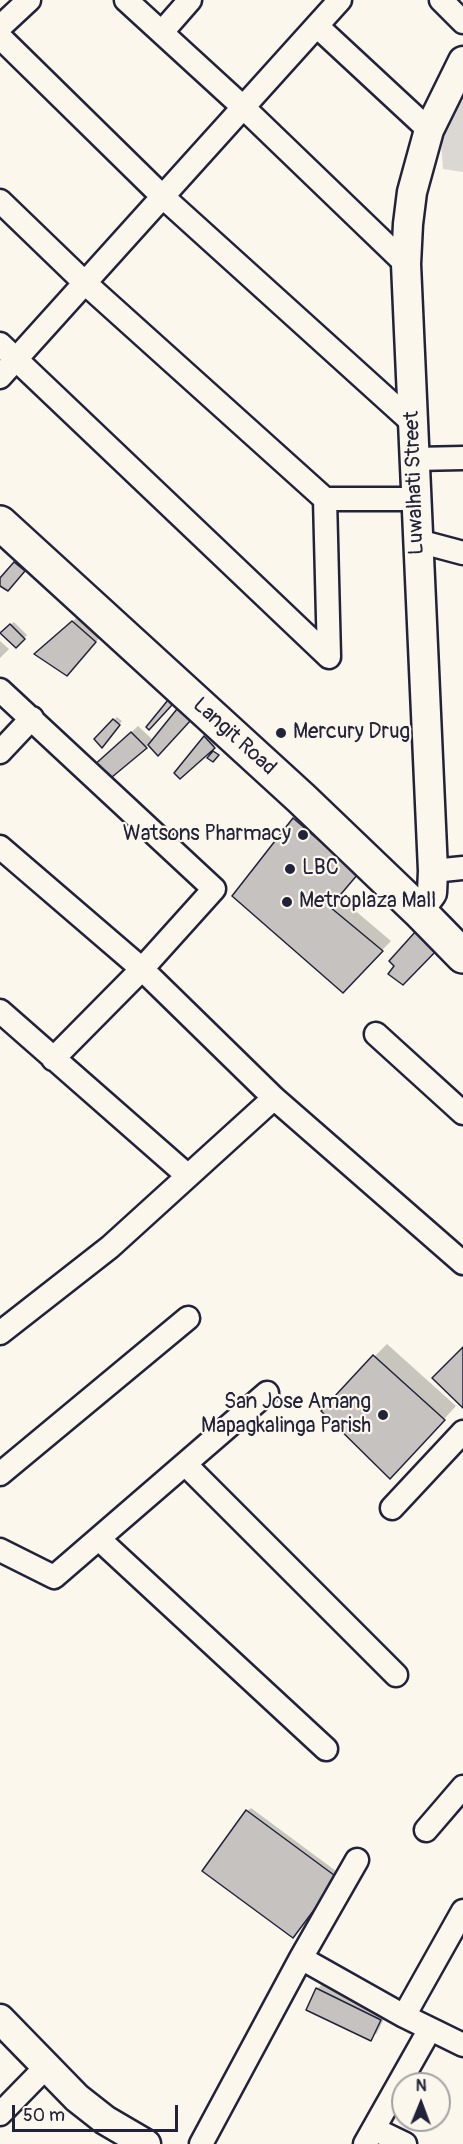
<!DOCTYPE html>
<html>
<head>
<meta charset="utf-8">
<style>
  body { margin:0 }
  #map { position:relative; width:463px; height:2144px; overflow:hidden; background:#fbf7ec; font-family:Pangolin,sans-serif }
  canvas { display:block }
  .north { position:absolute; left:391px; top:2072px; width:60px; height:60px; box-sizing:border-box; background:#fbf7ec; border:2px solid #a4a2a5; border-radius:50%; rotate:1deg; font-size:16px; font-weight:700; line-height:24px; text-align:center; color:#22223b }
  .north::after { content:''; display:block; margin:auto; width:21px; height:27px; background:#22223b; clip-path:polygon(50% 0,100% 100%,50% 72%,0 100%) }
  .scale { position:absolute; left:12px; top:2105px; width:166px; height:27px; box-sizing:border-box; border:3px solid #22223b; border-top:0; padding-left:8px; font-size:18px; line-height:21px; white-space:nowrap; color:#22223b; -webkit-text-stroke:4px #fbf7ec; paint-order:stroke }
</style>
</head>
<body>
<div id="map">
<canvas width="463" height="2144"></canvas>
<div class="north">N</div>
<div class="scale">50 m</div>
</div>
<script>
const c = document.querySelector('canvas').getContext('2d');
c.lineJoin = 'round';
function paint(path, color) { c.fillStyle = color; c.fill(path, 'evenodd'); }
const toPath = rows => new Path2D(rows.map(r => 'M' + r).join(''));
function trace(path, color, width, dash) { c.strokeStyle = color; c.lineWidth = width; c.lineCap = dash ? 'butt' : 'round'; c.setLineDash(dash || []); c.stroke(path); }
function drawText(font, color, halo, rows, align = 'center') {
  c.font = font + ' Pangolin,sans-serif'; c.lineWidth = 4.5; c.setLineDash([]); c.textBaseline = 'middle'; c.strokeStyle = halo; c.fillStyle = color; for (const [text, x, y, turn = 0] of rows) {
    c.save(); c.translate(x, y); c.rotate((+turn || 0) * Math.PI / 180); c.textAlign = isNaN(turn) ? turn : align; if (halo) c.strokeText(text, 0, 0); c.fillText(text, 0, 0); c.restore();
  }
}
const green = toPath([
  [463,83,463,172,443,169,440,129]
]);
const shadow = toPath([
  [18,560,27,567,8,589,0,585,0,580],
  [80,615,102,635,74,667,43,647],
  [14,622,27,635,16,646,5,629],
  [0,641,9,649,0,658],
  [185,704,197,713,158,754,149,744,106,780,101,761,138,726,153,740],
  [117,717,122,721,105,743,96,739],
  [212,730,221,740,180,777,176,773],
  [304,810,367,863,339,897,391,941,343,991,294,819],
  [387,1344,456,1406,402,1465,375,1356],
  [251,1808,340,1874,296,1933,247,1811],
  [324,1982,387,2013,377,2033,370,2039,317,1989]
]);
const building = toPath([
  [14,562,25,571,8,591,0,586,0,578,14,562],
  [72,621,96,642,67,676,34,654,72,621],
  [10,624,25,639,16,648,0,633,10,624],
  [168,700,172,705,149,730,146,727,168,700],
  [177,709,191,720,158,756,148,745,177,709],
  [113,719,120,725,102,748,94,739,113,719],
  [131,732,147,748,106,782,92,767,131,732],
  [204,736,215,748,180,779,174,773,204,736],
  [213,751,219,755,213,762,207,758,213,751],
  [293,818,358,874,330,907,383,951,343,993,232,896,293,818],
  [416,931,437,950,403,985,388,974,394,966,389,961,416,931],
  [463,1347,463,1408,432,1378,463,1347],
  [373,1355,445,1420,390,1479,321,1411,373,1355],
  [246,1810,338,1878,293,1938,202,1871,246,1810],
  [316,1988,381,2020,371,2041,306,2010,316,1988]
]);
const minor = toPath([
  [126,0,244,108,406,264],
  [441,0,463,22],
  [0,27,29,0],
  [318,27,429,130],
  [162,32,190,0],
  [0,37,162,196,413,423],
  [0,201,85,283,325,499,416,499],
  [0,344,329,657],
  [0,377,340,0],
  [415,459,463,458],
  [325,499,329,657],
  [418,541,463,553],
  [0,690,214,889,142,969,53,1059],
  [0,752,32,718],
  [0,847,142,969,274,1098,463,1263],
  [433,871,463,868],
  [0,1011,188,1176],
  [376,1034,463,1113],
  [0,1333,110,1247,274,1098],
  [185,1464,396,1675],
  [0,1474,188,1318],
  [392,1508,463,1432],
  [99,1539,326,1749],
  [0,1550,54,1577,267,1393],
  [426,1830,463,1787],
  [301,1958,404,2016,463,2045],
  [404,2016,463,1911],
  [0,2114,46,2067],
  [374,2129,405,2144],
  [201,2144,301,1958,357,1860],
  [365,2144,430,2029]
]);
const tertiary = toPath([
  [419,911,432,893,433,871,406,264,408,224,412,192,429,130,463,61],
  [0,2019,77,2098,105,2120,146,2144]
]);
const secondary = toPath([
  [0,523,301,798,419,911,463,956]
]);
const markers = [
  [281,733,6,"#22223b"],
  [303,835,6,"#22223b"],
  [290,869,6,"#22223b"],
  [287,902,6,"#22223b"],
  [383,1415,6,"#22223b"]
];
const streetNames = [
  ["Luwalhati Street",415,483,-92],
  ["Langit Road",234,737,42]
];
const poiNames = [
  ["Mercury Drug",293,733],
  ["Watsons Pharmacy",291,835,"right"],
  ["LBC",302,869],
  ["Metroplaza Mall",299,902],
  ["San Jose Amang",371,1403,"right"],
  ["Mapagkalinga Parish",371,1427,"right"]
];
paint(green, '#dbd8d3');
paint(shadow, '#0003');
paint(building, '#c6c2c0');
trace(building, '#22223b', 1.5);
trace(minor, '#22223b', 27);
trace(tertiary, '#22223b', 33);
trace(secondary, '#22223b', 38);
trace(minor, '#fbf7ec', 22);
trace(tertiary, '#fbf7ec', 28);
trace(secondary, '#fbf7ec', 33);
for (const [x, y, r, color] of markers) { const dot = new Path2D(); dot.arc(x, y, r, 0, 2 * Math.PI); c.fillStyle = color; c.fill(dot); trace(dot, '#fbf7ec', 2); }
drawText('21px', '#22223b', '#fbf7ec', streetNames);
drawText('21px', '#22223b', '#fbf7ec', poiNames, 'left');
</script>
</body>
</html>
